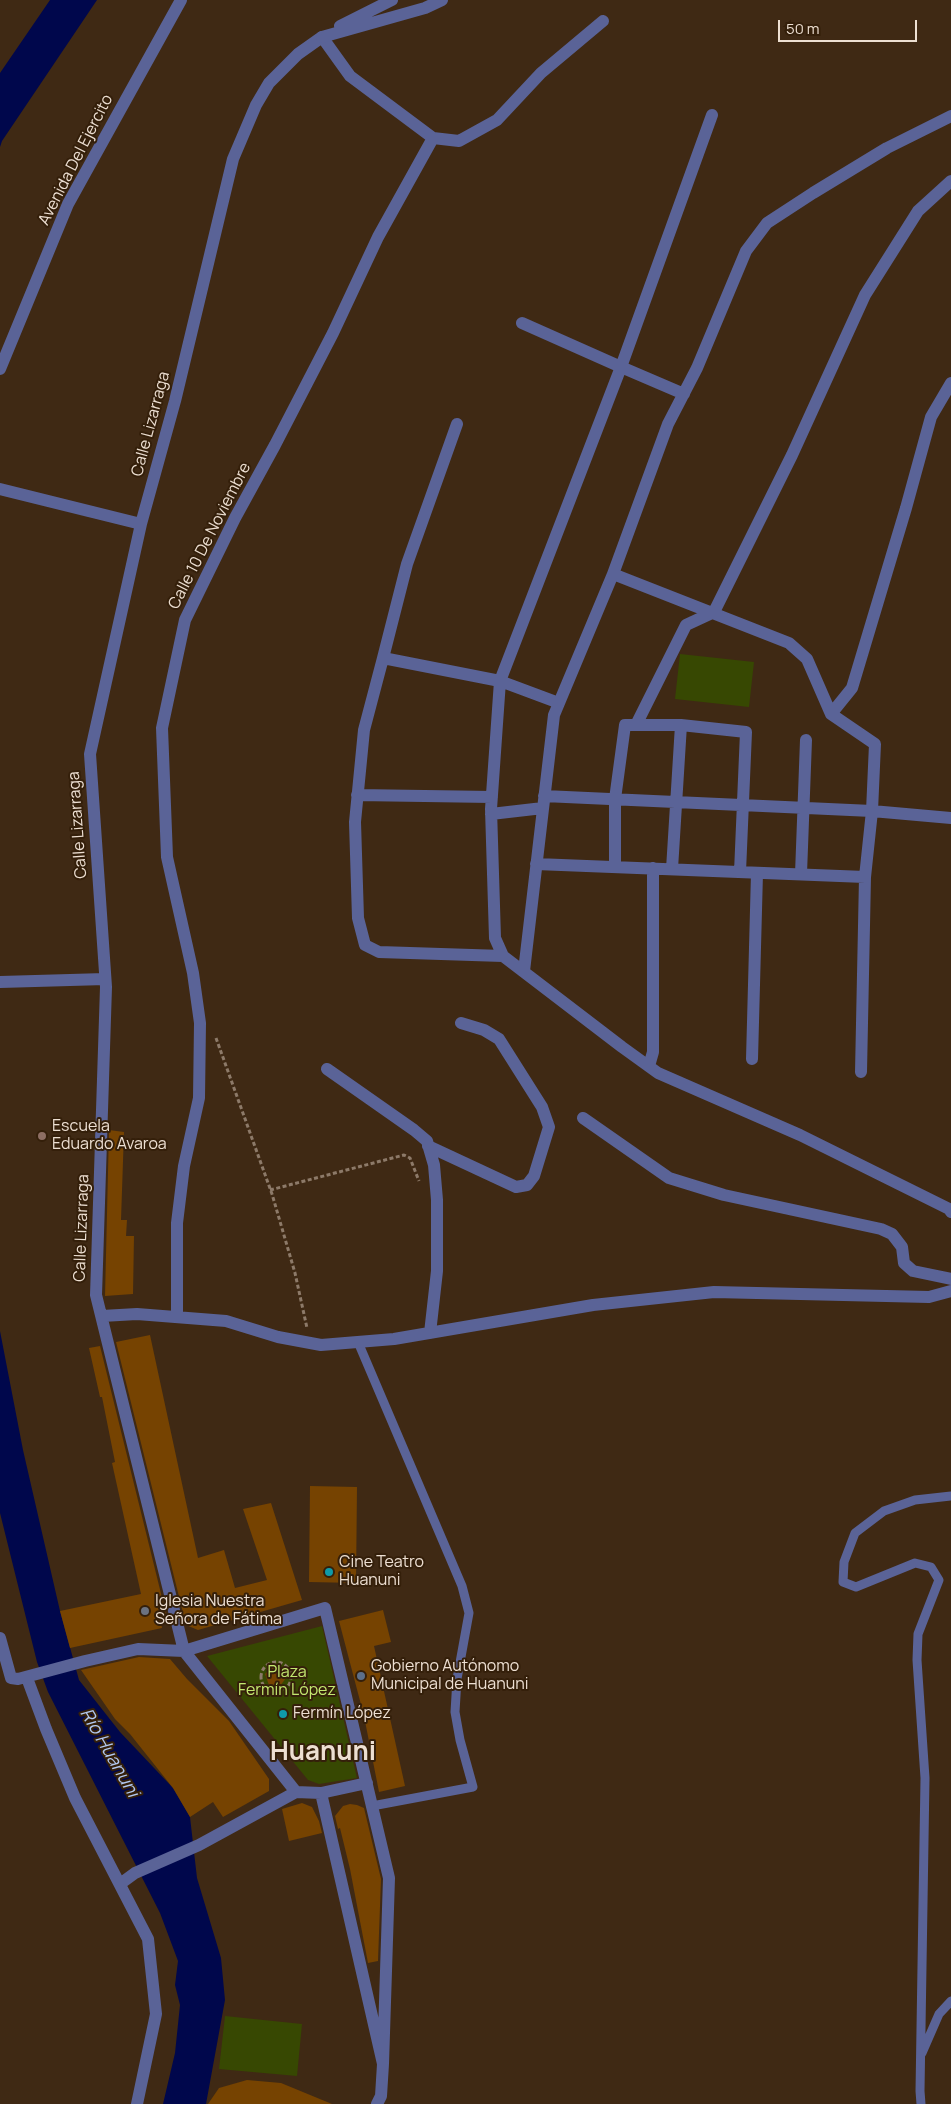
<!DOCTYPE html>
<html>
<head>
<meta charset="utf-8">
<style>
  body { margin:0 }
  #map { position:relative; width:951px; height:2104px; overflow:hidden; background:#3f2914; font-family:Manrope,sans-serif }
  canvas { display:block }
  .scale { position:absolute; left:778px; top:20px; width:139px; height:22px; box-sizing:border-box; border:2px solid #eddfd2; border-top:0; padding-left:6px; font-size:15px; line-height:18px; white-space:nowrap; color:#eddfd2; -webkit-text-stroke:4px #341f0a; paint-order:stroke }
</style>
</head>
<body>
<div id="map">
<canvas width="951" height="2104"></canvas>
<div class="scale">50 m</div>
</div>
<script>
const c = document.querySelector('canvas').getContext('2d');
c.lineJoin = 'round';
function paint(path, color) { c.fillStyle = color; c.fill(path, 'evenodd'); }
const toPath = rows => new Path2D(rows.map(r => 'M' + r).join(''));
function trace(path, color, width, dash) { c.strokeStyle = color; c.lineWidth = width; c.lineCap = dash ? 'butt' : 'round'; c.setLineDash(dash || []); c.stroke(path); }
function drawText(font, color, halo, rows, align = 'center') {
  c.font = font + ' Manrope,sans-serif'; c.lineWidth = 4; c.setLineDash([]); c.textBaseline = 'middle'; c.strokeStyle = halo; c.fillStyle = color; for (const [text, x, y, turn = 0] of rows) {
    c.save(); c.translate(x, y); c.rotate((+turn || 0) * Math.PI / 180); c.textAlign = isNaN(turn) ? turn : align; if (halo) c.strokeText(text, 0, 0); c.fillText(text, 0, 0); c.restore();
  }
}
const green = toPath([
  [680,654,754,662,749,707,675,699],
  [322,1626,357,1778,319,1784,308,1780,207,1656],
  [225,2016,302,2024,297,2076,219,2069]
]);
const water = toPath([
  [50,0,97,0,2,141,0,147,0,73],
  [0,1331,23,1450,60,1611,79,1680,120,1732,173,1788,190,1817,197,1878,221,1958,225,2000,206,2104,163,2104,175,2053,180,2005,175,1985,178,1961,160,1913,48,1692,37,1662,0,1513]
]);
const building = toPath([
  [109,1130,124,1132,121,1220,127,1220,126,1236,134,1236,133,1294,105,1296],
  [150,1335,198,1558,224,1550,235,1588,267,1580,243,1509,271,1503,302,1600,198,1630,186,1625,116,1342],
  [100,1346,167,1618,160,1615,162,1628,70,1648,60,1611,141,1594,112,1463,115,1462,102,1397,100,1397,89,1348],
  [310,1486,357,1487,356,1583,309,1582],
  [383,1610,391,1642,374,1646,405,1786,379,1792,364,1716,339,1621],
  [139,1657,170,1659,187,1679,229,1721,269,1779,269,1791,223,1817,213,1802,190,1817,173,1788,130,1734,115,1719,81,1670],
  [273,1666,283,1668,286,1678,280,1686,269,1685,265,1674],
  [302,1803,312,1807,319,1821,322,1833,289,1841,282,1809],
  [350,1804,357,1805,364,1808,381,1879,378,1961,368,1963,350,1869,340,1828,338,1829,335,1816,343,1806],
  [247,2080,281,2083,332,2104,208,2104,219,2088]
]);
const path = toPath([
  [216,1038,272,1194,295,1273,307,1328],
  [270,1190,404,1155,410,1158,419,1181],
  '261 1677a15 15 0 1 1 30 0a15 15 0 1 1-30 0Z'
]);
const service = toPath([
  [358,1342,462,1586,469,1613,457,1679,455,1712,460,1740,473,1787,372,1806],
  [922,2053,939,2014,951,2001],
  [921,2104,920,2091,925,1778,917,1660,918,1634,939,1580,931,1567,915,1563,856,1587,843,1582,844,1562,855,1533,884,1511,915,1500,951,1496]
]);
const minor = toPath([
  [522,323,621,367,500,681,491,809,495,938,503,956,622,1047,658,1073,800,1135,949,1209,951,1212],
  [0,369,68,204,181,0],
  [684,394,621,367,712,115],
  [457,424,407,564,383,658,500,681,559,703],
  [0,489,141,524],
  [383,658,364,730,355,822,358,918,365,945,379,952,503,956],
  [831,714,852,688,906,508,931,417,951,383],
  [636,725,686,625,714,612,792,455,865,295,918,211,951,181],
  [357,795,492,797],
  [544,796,872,811,951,818],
  [491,814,543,808],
  [536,864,865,877,872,811,875,744,831,714,807,659,789,643,613,574],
  [615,867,615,799,625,725,681,725,746,732,740,872],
  [672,869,681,725],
  [801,874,806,740],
  [524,971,554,715,613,574,668,424,697,368,746,251,767,223,813,193,887,148,951,116],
  [0,982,105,979],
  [752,1059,757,873],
  [649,1066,653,1052,653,868],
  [327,1069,414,1130,427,1141,434,1165,437,1200,437,1271,430,1333],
  [861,1072,865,877],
  [583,1118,669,1178,724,1195,881,1229,892,1234,902,1247,904,1263,913,1271,951,1279],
  [428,1146,516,1187,527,1185,534,1176,549,1127,542,1107,499,1039,484,1030,461,1023],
  [102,1316,137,1314,226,1321,278,1337,321,1345,394,1339,593,1305,714,1292,929,1297,951,1291],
  [177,1317,177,1223,184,1166,199,1098,200,1023,193,973,167,857,162,728,185,620,235,518,275,445,333,333,378,237,433,138,459,141,497,120,541,73,603,21],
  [0,1638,11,1678,18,1679,85,1661,138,1649,184,1651,325,1608,389,1878,383,2064],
  [27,1678,46,1729,75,1798,148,1939,156,2014,137,2104],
  [367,1783,321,1793,296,1792,184,1651,96,1295,106,987,90,754,141,524,175,401,233,159,256,105,269,83,298,54,322,37,350,76,433,138],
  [321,1793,383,2064,381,2096,377,2104],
  [120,1884,135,1873,199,1845,296,1792]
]);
const tertiary = toPath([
  [340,26,392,0],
  [322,37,425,8,442,0]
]);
const markers = [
  [42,1136,5,"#8d6e63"],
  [329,1572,5,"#0f9aa8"],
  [145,1611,5,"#6b7280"],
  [361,1676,5,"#5c6f8a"],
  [283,1714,5,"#0f9aa8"]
];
const streetNames = [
  ["Avenida Del Ejercito",76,160,-63],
  ["Calle Lizarraga",151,424,-75],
  ["Calle 10 De Noviembre",210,536,-63],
  ["Calle Lizarraga",78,825,-94],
  ["Calle Lizarraga",82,1228,-88]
];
const poiNames = [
  ["Escuela",52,1127],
  ["Eduardo Avaroa",52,1145],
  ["Cine Teatro",339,1563],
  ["Huanuni",339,1581],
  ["Iglesia Nuestra",155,1602],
  ["Señora de Fátima",155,1620],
  ["Gobierno Autónomo",371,1667],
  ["Municipal de Huanuni",371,1685],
  ["Fermín López",293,1714]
];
const parkNames = [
  ["Plaza",287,1673],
  ["Fermín López",287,1691]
];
const waterNames = [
  ["Río Huanuni",109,1753,60]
];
const townNames = [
  ["Huanuni",323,1753]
];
paint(green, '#374802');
paint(water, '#00074c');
paint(building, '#764301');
trace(path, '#8d7a69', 3, [4, 2.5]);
trace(service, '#5a6397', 9);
trace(minor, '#5a6397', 12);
trace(tertiary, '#5a6397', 12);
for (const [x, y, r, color] of markers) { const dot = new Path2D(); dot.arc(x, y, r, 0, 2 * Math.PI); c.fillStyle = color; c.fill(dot); trace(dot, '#341f0a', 2); }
drawText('16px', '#eddfd2', '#341f0a', streetNames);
drawText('16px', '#eddfd2', '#341f0a', poiNames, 'left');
drawText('16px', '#c3e870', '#341f0a', parkNames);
drawText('italic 18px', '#b2c8f0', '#341f0a', waterNames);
drawText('bold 26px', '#eddfd2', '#341f0a', townNames);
</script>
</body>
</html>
